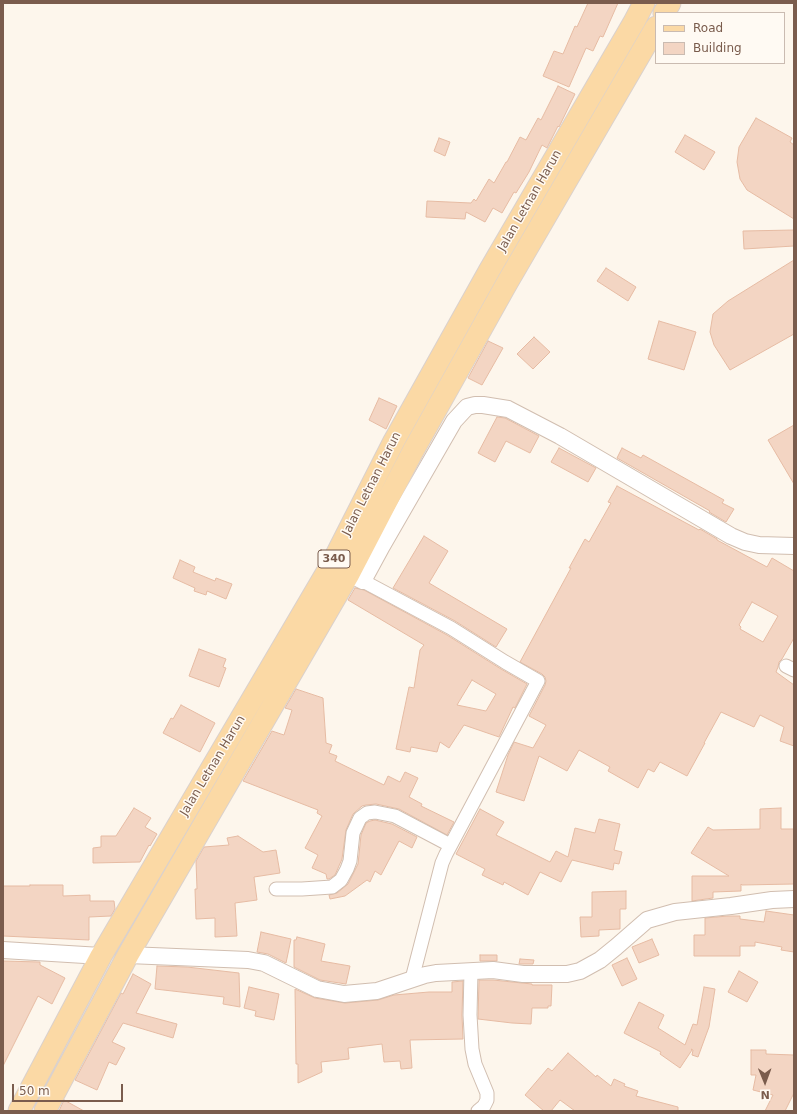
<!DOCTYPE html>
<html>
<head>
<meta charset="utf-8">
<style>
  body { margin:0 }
  #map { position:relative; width:797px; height:1114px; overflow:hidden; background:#fdf6ec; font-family:"DejaVu Sans",sans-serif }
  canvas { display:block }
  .frame { position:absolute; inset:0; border:4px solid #7a5c4d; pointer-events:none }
  .legend { position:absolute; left:655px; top:12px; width:130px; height:52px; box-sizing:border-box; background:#fffaf3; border:1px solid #cabbb1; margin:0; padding:5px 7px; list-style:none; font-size:12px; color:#7a5c4d }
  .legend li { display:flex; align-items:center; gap:8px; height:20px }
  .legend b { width:20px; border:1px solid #cabbb1 }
  .north { position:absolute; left:745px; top:1062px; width:40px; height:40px; -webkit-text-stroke:3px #fffaf3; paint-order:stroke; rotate:179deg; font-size:11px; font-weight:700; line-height:16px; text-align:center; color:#7a5c4d }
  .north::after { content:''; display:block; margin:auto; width:14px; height:18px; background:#7a5c4d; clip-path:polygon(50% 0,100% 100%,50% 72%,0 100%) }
  .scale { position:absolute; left:12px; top:1084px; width:111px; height:18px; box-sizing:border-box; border:2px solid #7a5c4d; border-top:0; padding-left:5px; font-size:12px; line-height:14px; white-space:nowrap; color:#7a5c4d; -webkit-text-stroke:3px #fffaf3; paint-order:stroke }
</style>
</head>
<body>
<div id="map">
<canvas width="797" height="1114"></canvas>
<div class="frame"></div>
<ul class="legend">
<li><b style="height:5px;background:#fbd9a5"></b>Road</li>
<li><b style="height:11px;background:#f3d5c3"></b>Building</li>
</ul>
<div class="north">N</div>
<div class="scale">50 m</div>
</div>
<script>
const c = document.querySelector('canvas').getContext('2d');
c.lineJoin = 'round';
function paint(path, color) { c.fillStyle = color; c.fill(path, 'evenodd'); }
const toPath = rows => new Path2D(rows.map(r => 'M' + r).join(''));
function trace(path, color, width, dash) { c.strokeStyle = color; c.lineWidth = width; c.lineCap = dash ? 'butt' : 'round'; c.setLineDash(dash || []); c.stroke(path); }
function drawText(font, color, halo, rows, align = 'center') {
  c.font = font + ' "DejaVu Sans",sans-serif'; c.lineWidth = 3; c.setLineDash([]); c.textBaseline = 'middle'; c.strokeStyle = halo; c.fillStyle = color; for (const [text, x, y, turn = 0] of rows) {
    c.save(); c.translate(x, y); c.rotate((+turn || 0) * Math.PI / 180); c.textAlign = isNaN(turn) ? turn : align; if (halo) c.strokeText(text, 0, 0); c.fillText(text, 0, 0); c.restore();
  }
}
const building = toPath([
  [588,3,618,3,603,37,600,36,593,51,586,48,569,87,543,76,554,51,563,54,575,26,577,27,588,3],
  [558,86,575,94,559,127,558,126,547,148,542,145,529,172,516,193,514,192,502,213,493,208,485,222,466,212,465,219,426,217,427,201,471,203,474,199,476,201,489,179,494,183,506,162,507,162,520,137,526,140,538,118,541,120,558,86],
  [756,118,792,138,790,142,794,145,794,219,747,190,740,179,737,162,739,147,756,118],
  [685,135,715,152,704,170,675,152,685,135],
  [439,138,450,142,445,156,434,151,439,138],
  [794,230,794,246,744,249,743,231,794,230],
  [794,260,794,334,730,370,714,345,710,332,713,314,728,301,794,260],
  [606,268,636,287,628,301,597,281,606,268],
  [659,321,696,332,684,370,648,359,659,321],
  [534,337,550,352,533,369,517,354,534,337],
  [488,341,503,348,482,385,468,378,488,341],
  [379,398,397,406,386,429,369,420,379,398],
  [497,417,505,418,539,436,530,453,506,441,495,462,478,453,497,417],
  [794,425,794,484,768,440,794,425],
  [559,448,596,468,588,482,551,462,559,448],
  [622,448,641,458,643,455,724,500,722,503,734,509,726,522,709,512,710,511,617,458,622,448],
  [617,486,699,530,700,529,717,539,717,540,767,567,772,558,794,571,794,638,782,659,779,662,778,667,776,672,794,685,794,746,780,741,784,727,760,715,754,727,721,712,704,743,705,743,687,776,660,762,654,772,648,769,638,788,608,771,610,767,579,750,567,771,539,756,524,801,496,792,508,755,514,742,533,748,546,725,529,716,545,685,546,681,545,677,542,674,520,662,571,568,569,568,585,539,589,542,611,503,608,502,617,486],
  [752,602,778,616,763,642,740,629,741,627,739,625,752,602],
  [424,536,448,551,429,583,507,629,496,647,455,621,393,588,424,536],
  [180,560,195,567,193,572,215,581,216,578,232,584,226,599,207,591,206,595,194,591,195,588,173,578,180,560],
  [355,588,364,590,447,635,501,669,527,684,515,708,513,707,499,737,464,725,449,748,440,742,437,752,411,747,410,752,396,749,409,687,414,688,420,650,424,645,348,600,355,588],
  [472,680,496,694,486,711,457,705,472,680],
  [199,649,226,659,223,667,226,668,219,687,189,676,199,649],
  [296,689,323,698,326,743,332,745,329,753,337,756,335,761,384,785,388,776,400,782,405,772,418,778,409,797,422,804,421,806,454,822,447,835,399,809,376,804,366,805,362,806,353,814,346,830,342,859,335,875,329,879,327,879,326,874,312,868,318,855,305,848,322,816,317,813,318,810,243,781,272,731,284,735,292,710,285,708,296,689],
  [181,705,215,723,200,752,163,733,171,718,173,719,181,705],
  [134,808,151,818,145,827,157,834,150,846,149,845,140,862,93,863,93,848,101,847,101,836,116,836,134,808],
  [781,808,781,829,794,829,794,884,742,885,741,884,741,891,713,892,713,898,692,901,692,876,729,876,691,853,708,827,713,830,760,829,760,809,781,808],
  [480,809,504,822,496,835,550,862,556,851,568,857,575,828,595,833,599,819,620,824,614,850,622,852,619,864,614,863,613,870,572,860,561,882,540,872,528,895,504,882,503,885,482,875,485,869,456,854,480,809],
  [375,820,392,824,417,837,412,848,399,841,381,875,375,871,370,882,367,880,345,896,330,899,329,895,337,893,348,884,358,864,361,835,366,823,370,821,375,820],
  [238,836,263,852,276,850,280,873,254,877,257,900,235,903,237,936,215,937,215,918,196,919,195,889,197,889,196,861,204,847,229,845,227,838,238,836],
  [30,885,63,885,63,896,90,895,90,901,114,901,115,909,111,916,89,917,89,940,3,936,3,886,30,886,30,885],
  [626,891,626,909,620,909,620,929,599,930,599,936,581,937,580,917,592,917,592,892,626,891],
  [766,911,794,915,794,952,781,950,782,947,755,942,755,946,740,946,740,956,694,956,694,935,705,935,705,918,728,916,740,916,740,919,764,922,766,911],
  [261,932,291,939,286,963,268,954,257,952,261,932],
  [297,937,325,944,321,961,350,966,346,984,320,980,294,967,294,940,296,940,297,937],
  [652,939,659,955,639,963,632,947,652,939],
  [480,955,497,955,497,961,480,961,480,955],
  [627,958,637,979,622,986,612,965,627,958],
  [520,959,534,960,533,964,519,964,520,959],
  [3,961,40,962,40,965,65,978,52,1004,38,996,3,1066,3,961],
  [157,966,187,967,239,973,240,1007,223,1004,224,997,155,989,157,966],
  [739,971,758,982,747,1002,728,992,739,971],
  [133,974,151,984,136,1013,177,1024,173,1038,123,1023,112,1042,125,1048,116,1065,109,1062,97,1090,75,1080,121,993,123,994,133,974],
  [479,980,493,980,522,983,532,984,532,985,552,985,551,1006,548,1006,548,1008,532,1008,531,1024,512,1023,478,1019,479,980],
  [463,981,462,1015,463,1039,410,1040,412,1068,401,1069,400,1061,384,1062,382,1044,348,1048,349,1059,321,1062,322,1072,298,1083,298,1064,296,1064,295,989,315,998,345,1003,378,1000,394,995,429,992,452,992,452,982,463,981],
  [249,987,279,994,274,1020,255,1016,256,1011,244,1008,249,987],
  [704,987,715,989,709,1027,698,1057,692,1055,693,1050,691,1049,692,1050,680,1068,660,1054,661,1052,624,1033,639,1002,664,1015,658,1028,685,1045,693,1024,697,1025,704,987],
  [751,1050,766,1050,766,1054,794,1055,794,1093,785,1111,765,1111,773,1095,753,1090,756,1075,751,1075,751,1050],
  [568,1053,596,1077,597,1075,611,1086,614,1079,625,1084,624,1086,638,1091,636,1096,678,1107,678,1111,575,1111,560,1100,551,1111,544,1111,525,1095,548,1068,552,1071,568,1053],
  [64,1100,84,1111,59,1111,64,1100]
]);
const minor = toPath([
  [363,581,451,628,505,662,538,681,446,854,442,863,412,979],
  [786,666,794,670],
  [276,889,302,889,332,887,341,880,347,869,350,861,353,833,360,818,367,813,375,812,395,816,450,845],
  [471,971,470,1015,472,1049,475,1064,487,1093,487,1100,484,1106,478,1111]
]);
const tertiary = toPath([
  [339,569,363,581,382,546,454,421,467,407,475,405,483,405,508,409,560,436,731,536,745,542,759,545,794,546],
  [3,950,101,956],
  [128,955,248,960,264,963,317,989,344,994,377,991,425,975,436,973,493,970,523,974,567,974,580,971,600,960,616,947,647,920,675,912,731,906,772,900,794,899]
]);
const primary = toPath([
  [664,13,670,3],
  [19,1111,101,956,331,565,394,441,489,271,634,22,644,3],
  [45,1111,128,955,349,574,413,451,507,283,656,27]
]);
const shields = [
  [334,559,32]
];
const shieldNames = [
  ["340",334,559]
];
const streetNames = [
  ["Jalan Letnan Harun",530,201,-60],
  ["Jalan Letnan Harun",372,484,-63],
  ["Jalan Letnan Harun",213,766,-59]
];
paint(building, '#f3d5c3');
trace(building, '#e6bba3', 1);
trace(minor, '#d1beb0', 15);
trace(tertiary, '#d1beb0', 18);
trace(primary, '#dad1cd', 23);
trace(minor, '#fff', 13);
trace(tertiary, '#fff', 16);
trace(primary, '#fbd9a5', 21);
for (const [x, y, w] of shields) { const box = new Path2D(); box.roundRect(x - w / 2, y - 9, w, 18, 3); c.fillStyle = '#fffaf3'; c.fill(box); trace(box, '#7a5c4d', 1); }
drawText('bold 11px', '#7a5c4d', null, shieldNames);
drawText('12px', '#7a5c4d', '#fffaf3', streetNames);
</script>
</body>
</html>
